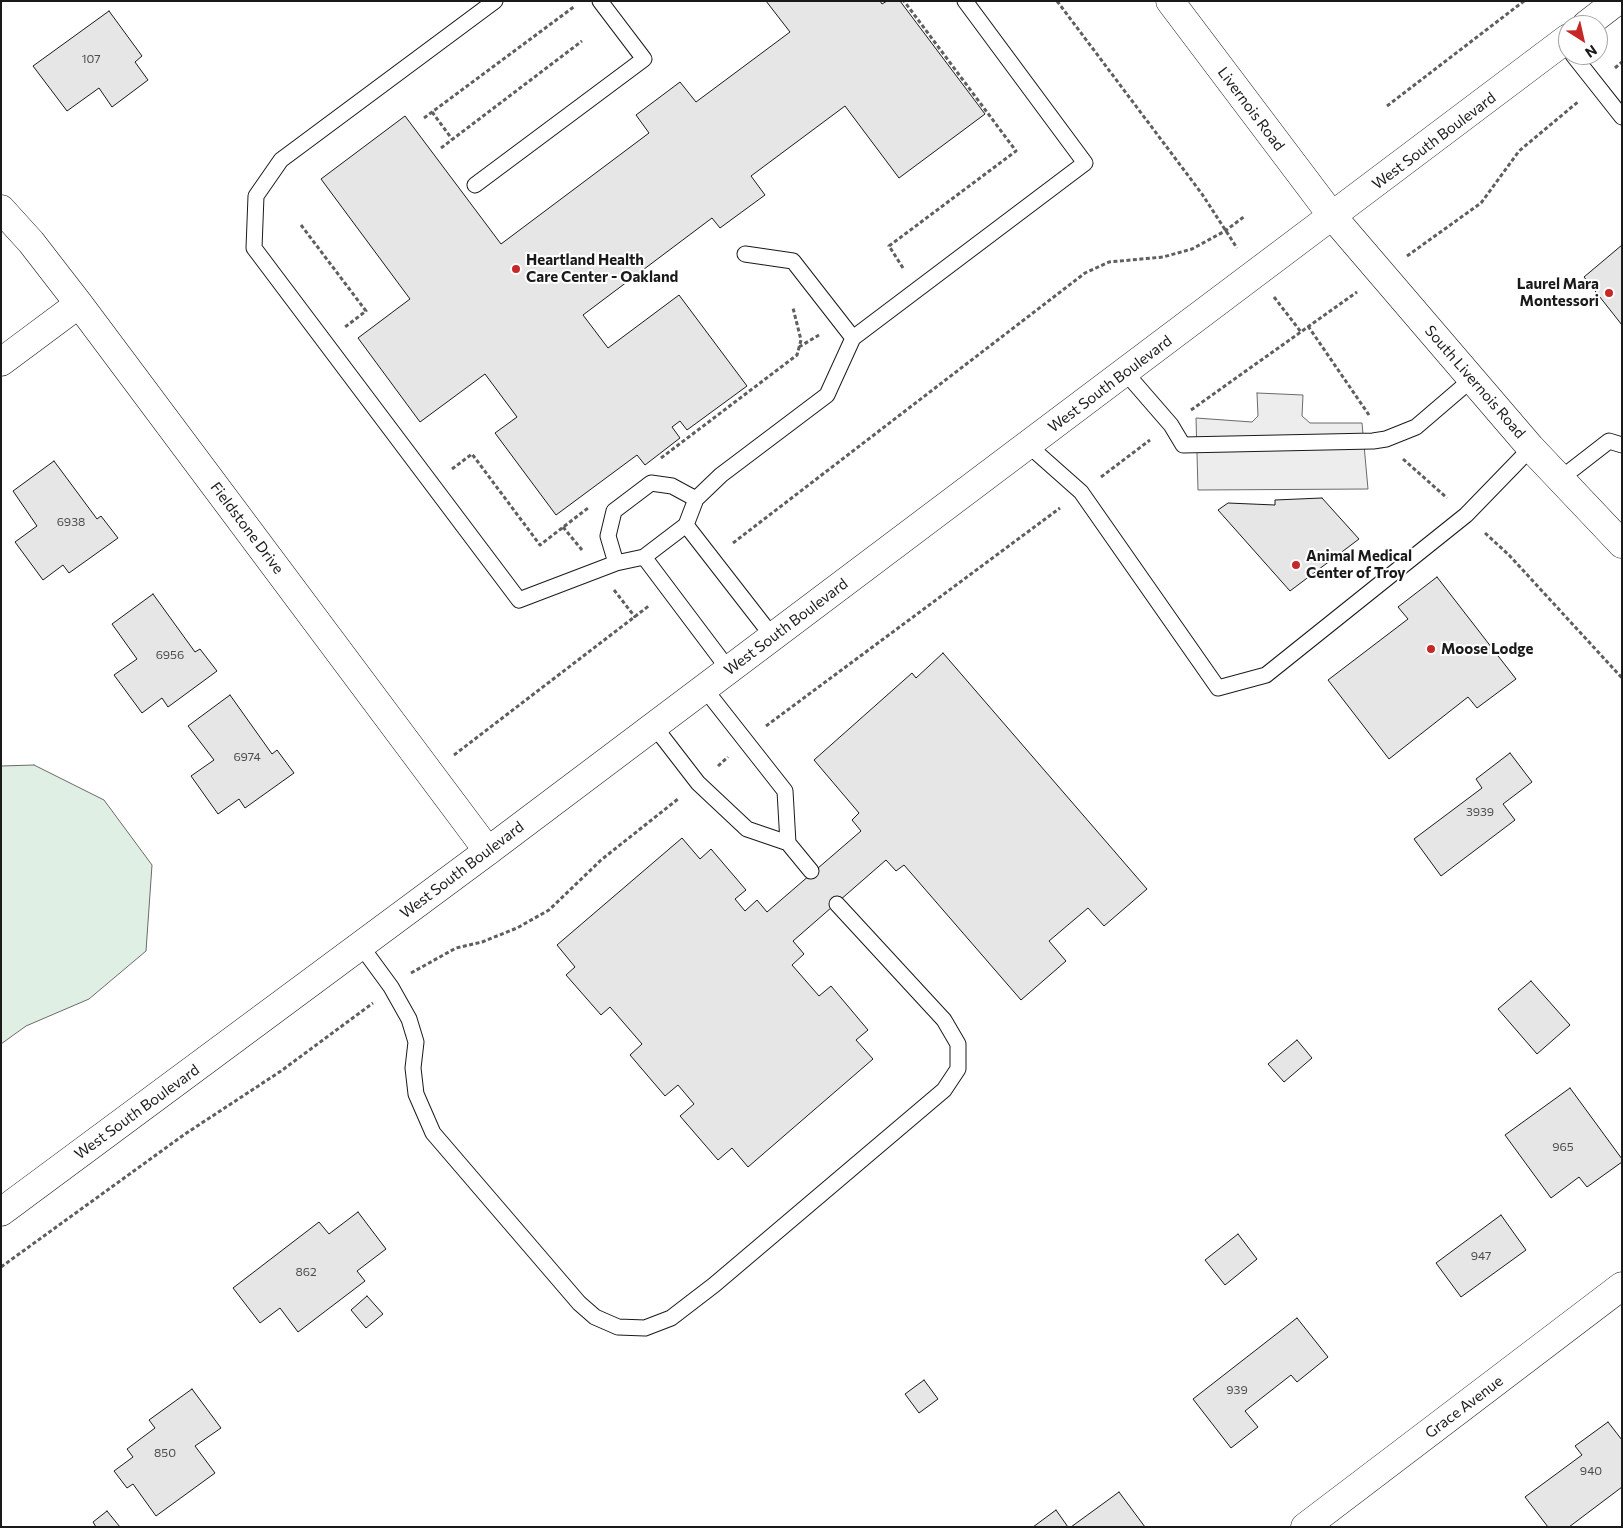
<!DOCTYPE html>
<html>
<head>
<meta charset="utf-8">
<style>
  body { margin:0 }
  #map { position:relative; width:1623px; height:1528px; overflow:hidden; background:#fff; font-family:Commissioner,sans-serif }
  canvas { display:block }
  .frame { position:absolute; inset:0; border:2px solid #1a1a1a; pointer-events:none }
  .north { position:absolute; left:1558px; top:15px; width:50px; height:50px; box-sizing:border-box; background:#fff; border:1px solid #a3a3a3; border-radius:50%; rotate:145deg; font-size:14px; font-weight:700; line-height:20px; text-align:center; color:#1a1a1a }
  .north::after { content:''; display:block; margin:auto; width:18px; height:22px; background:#c62828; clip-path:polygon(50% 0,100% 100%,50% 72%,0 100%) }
</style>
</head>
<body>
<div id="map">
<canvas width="1623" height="1528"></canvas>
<div class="frame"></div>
<div class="north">N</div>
</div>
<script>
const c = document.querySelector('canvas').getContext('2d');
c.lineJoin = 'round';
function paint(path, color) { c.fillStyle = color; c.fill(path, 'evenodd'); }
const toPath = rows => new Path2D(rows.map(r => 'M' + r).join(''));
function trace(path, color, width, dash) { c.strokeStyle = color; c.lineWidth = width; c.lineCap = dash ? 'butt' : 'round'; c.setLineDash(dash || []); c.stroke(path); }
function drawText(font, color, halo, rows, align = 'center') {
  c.font = font + ' Commissioner,sans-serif'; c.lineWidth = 4; c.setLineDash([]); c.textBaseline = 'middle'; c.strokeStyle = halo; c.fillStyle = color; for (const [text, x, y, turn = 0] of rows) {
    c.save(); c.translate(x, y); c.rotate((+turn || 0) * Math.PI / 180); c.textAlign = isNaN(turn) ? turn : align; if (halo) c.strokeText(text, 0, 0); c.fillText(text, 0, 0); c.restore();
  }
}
const green = toPath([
  [34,765,104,800,152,865,146,951,89,999,26,1026,1,1044,1,766,34,765]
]);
const parking = toPath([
  [1257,393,1303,395,1302,416,1310,423,1362,423,1368,489,1198,490,1196,418,1252,422,1258,416,1257,393]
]);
const building = toPath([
  [766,1,880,1,882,4,887,1,900,1,985,114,899,178,845,106,751,176,765,195,720,228,712,218,583,315,608,348,679,295,747,386,687,430,680,421,672,427,680,438,645,465,637,455,556,515,495,433,517,417,485,374,420,422,358,338,410,299,321,179,405,116,501,244,649,133,636,115,680,82,696,102,790,32,766,1],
  [109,11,142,56,135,62,148,80,112,107,99,88,67,111,33,66,109,11],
  [1622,245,1622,325,1584,277,1622,245],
  [54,461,97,519,101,516,118,538,69,573,63,565,43,580,15,542,37,526,13,491,54,461],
  [1322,498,1359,539,1290,591,1218,510,1228,503,1275,505,1275,500,1322,498],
  [1437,577,1516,679,1477,708,1468,697,1389,759,1328,680,1408,619,1398,607,1437,577],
  [153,594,195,652,200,649,217,671,168,707,162,698,142,713,114,675,137,659,112,624,153,594],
  [943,653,1147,889,1104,926,1088,908,1049,941,1066,961,1021,1000,904,865,896,871,886,860,793,941,804,954,792,965,819,996,831,986,868,1030,856,1040,873,1059,748,1167,732,1148,718,1160,680,1116,694,1104,678,1085,665,1096,630,1055,642,1044,610,1007,601,1015,566,975,575,967,557,945,682,838,700,859,711,849,746,890,735,899,745,911,757,900,767,912,861,831,852,820,859,813,814,760,912,673,916,678,943,653],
  [230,695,272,754,277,750,294,773,245,808,239,799,218,814,191,776,214,760,188,726,230,695],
  [1510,753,1532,782,1503,804,1515,820,1441,876,1414,839,1482,788,1476,779,1510,753],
  [1531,981,1570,1025,1537,1054,1498,1009,1531,981],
  [1297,1040,1312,1058,1284,1082,1268,1064,1297,1040],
  [1570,1088,1622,1159,1622,1162,1587,1187,1579,1177,1551,1198,1505,1135,1570,1088],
  [358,1212,386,1249,357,1271,365,1281,298,1332,280,1308,260,1323,233,1288,319,1222,329,1234,358,1212],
  [1501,1215,1526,1250,1461,1297,1436,1263,1501,1215],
  [1238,1234,1257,1259,1225,1285,1205,1260,1238,1234],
  [367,1296,383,1314,366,1328,351,1310,367,1296],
  [1297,1318,1328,1357,1297,1382,1291,1375,1245,1411,1258,1427,1231,1448,1193,1399,1297,1318],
  [924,1380,938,1399,919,1413,905,1394,924,1380],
  [192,1389,221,1428,195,1446,215,1473,156,1516,133,1484,127,1488,114,1471,133,1457,127,1449,155,1428,149,1420,192,1389],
  [1608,1422,1622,1440,1622,1487,1569,1527,1548,1527,1525,1497,1582,1455,1575,1446,1608,1422],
  [1119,1492,1145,1527,1071,1527,1119,1492],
  [1056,1510,1068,1527,1033,1527,1056,1510],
  [107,1511,120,1527,96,1527,93,1522,107,1511]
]);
const path = toPath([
  [1057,1,1202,194,1237,248],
  [1615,68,1622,62],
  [1387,106,1524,1],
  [432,112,452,139],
  [424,118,575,6],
  [441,148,582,41],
  [301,225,366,311,345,327],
  [1407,256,1481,203,1519,151,1579,101],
  [903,268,889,246,1016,151,904,1],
  [1274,297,1301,332],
  [1308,326,1369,415],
  [799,347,819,335],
  [1191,410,1357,292],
  [661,458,797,355,801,340,793,308],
  [1403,459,1447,498],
  [452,469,472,454,540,545,588,508],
  [1101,477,1150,440],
  [563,527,582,550],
  [1485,533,1509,555,1622,678],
  [733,543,1085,273,1109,262,1163,257,1192,249,1225,231,1245,216],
  [614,590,635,617],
  [766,726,1060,508],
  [454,755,650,605],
  [718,766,728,757],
  [411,973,456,948,482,942,517,928,549,910,601,860,678,799],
  [1,1267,185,1134,281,1071,373,1003]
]);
const service = toPath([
  [495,1,281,160,256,196,254,248,519,600,616,563,644,557,686,525,696,499,721,475,827,395,853,338,1085,163,965,1],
  [1573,55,1622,117],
  [475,185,644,59,600,1],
  [745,254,793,261,853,338],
  [1125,372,1171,425,1183,445,1373,441,1386,439,1416,427,1472,379],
  [1028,445,1081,492,1218,688,1266,675,1466,515,1531,448],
  [1560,479,1609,441,1622,445],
  [686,525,773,637],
  [644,557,729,670],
  [616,563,608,536,614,511,651,483,672,486,696,499],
  [704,688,785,791,788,843],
  [654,726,698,783,747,829,788,843,811,871],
  [361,946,391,987,409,1019,416,1042,413,1068,416,1094,433,1133,579,1303,595,1317,618,1327,645,1328,671,1318,714,1285,944,1090,958,1069,958,1044,944,1020,837,904]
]);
const minor = toPath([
  [1,209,31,242,79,304,488,851],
  [1,362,79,304],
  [1305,1527,1622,1286]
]);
const tertiary = toPath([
  [1170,1,1333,217,1531,448,1622,544],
  [1586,25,1617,1],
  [1,1212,488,851,1568,38]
]);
const markers = [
  [516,269,5,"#c62828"],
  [1609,293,5,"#c62828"],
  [1296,565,5,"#c62828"],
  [1431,649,5,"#c62828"]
];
const numberNames = [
  ["107",91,59],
  ["6938",71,522],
  ["6956",170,655],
  ["6974",247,757],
  ["3939",1480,812],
  ["965",1563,1147],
  ["947",1481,1256],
  ["862",306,1272],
  ["939",1237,1390],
  ["850",165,1453],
  ["940",1591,1471]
];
const streetNames = [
  ["Livernois Road",1251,109,53],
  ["West South Boulevard",1434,141,-37],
  ["South Livernois Road",1475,382,49],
  ["West South Boulevard",1110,384,-37],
  ["Fieldstone Drive",247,528,53],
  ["West South Boulevard",786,627,-37],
  ["West South Boulevard",462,870,-37],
  ["West South Boulevard",137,1112,-36],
  ["Grace Avenue",1464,1407,-37]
];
const poiNames = [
  ["Heartland Health",526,260],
  ["Care Center - Oakland",526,277],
  ["Laurel Mara",1599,284,"right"],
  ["Montessori",1599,301,"right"],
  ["Animal Medical",1306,556],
  ["Center of Troy",1306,573],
  ["Moose Lodge",1441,649]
];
paint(green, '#e0efe3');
trace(green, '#6a6a6a', 1);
paint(parking, '#ededed');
trace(parking, '#6a6a6a', 1);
paint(building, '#e6e6e6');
trace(building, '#1a1a1a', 1);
trace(service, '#1a1a1a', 17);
trace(minor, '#1a1a1a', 29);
trace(tertiary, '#1a1a1a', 29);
trace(path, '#5f5f5f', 3, [4, 2.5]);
trace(service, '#fff', 15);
trace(minor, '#fff', 28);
trace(tertiary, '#fff', 28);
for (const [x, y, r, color] of markers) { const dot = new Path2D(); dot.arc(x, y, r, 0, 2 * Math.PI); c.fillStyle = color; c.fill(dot); trace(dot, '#fff', 2); }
drawText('12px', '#4d4d4d', null, numberNames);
drawText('15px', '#1a1a1a', '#fff', streetNames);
drawText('bold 15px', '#1a1a1a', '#fff', poiNames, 'left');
</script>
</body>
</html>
